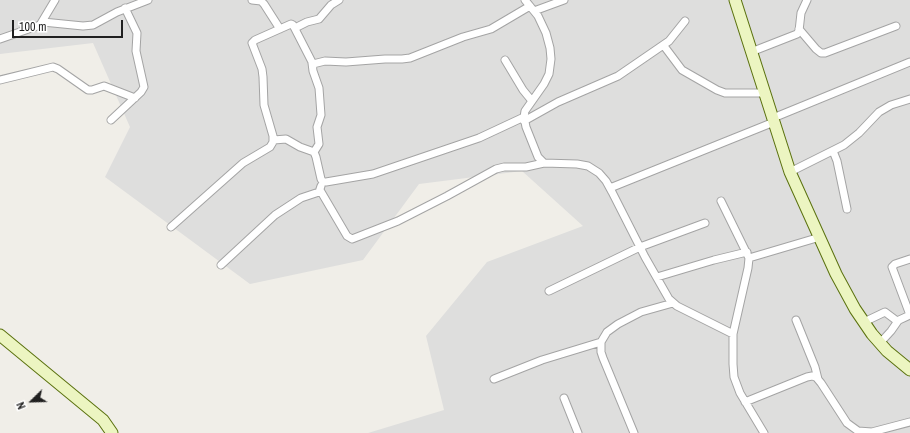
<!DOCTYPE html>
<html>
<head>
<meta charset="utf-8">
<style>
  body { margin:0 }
  #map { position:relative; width:910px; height:433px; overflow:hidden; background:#f0eee8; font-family:"Archivo Narrow",sans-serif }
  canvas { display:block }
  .north { position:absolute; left:12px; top:381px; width:40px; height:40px; -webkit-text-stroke:3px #fff; paint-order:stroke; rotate:247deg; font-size:11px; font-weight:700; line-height:16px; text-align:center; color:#202020 }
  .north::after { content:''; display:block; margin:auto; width:14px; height:18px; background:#202020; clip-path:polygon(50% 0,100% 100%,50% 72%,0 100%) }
  .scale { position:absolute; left:12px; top:20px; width:111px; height:18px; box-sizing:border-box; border:2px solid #202020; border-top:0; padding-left:5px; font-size:12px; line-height:14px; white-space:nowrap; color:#202020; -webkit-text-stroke:3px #fff; paint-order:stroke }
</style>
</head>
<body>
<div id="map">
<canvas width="910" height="433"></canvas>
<div class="north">N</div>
<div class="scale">100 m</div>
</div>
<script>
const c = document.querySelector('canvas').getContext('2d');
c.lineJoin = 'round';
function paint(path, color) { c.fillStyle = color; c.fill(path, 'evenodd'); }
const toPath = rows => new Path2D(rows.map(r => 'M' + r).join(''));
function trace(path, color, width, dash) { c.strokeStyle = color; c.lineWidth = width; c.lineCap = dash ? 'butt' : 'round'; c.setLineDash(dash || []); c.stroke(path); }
const residential = toPath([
  [0,0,910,0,910,433,368,433,444,410,426,336,487,262,583,226,522,171,419,184,363,260,250,284,105,177,130,127,93,43,0,54]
]);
const street = toPath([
  [252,0,261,1,264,4,280,29],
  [525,0,538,16,546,33,550,48,551,59,549,74,544,84,525,111,524,117,526,127,538,157,544,163,577,164,588,166,599,173,606,181,612,192,645,257,669,299,677,306,733,334],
  [534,11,564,0],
  [43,22,83,26,93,25,117,12,148,0],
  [295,28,307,22,319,19,331,5,339,0],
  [799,29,816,49,821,53,825,53,896,26],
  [0,39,40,25,55,0],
  [664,46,682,70,717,90,725,93,764,93],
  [751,52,797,34,799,31,801,13,807,0],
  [505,60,523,90,532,101],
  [312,63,313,71,319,88,321,115,317,127,319,144,314,152],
  [0,80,53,67,58,69,88,90,92,90,104,86,135,98],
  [773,118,910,62],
  [111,120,141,92,144,87,136,51,137,33,125,8],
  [524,121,558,102,618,76,669,41,685,21],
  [274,140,286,139,300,147,314,152,316,157,321,179,323,182,326,182,373,174,479,138,524,117],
  [833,151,837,161,847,209],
  [790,172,844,145,859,133,879,112,891,105,910,99],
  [610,188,774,122],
  [320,190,347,236,352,239,398,221,447,196,496,169,504,167,526,167,544,163],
  [721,201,749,258,748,268,733,334,733,364,734,377,740,393,764,433],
  [171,227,243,163,270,147,273,142,273,136,264,105,263,77,262,69,252,43,255,40,291,24,293,25,313,64,325,61,346,62,385,59,402,59,410,58,463,37,491,29,530,6],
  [749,258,820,237],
  [221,265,275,215,301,198,319,192,321,186],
  [657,277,714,260,747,252],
  [549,291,640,247,705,223],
  [910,315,892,267,895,264,910,259],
  [796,320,815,367,818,379],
  [864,322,885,312,897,321,910,315],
  [880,343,891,331,898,321],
  [494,379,542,360,601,342],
  [564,398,578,433],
  [745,402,807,377,812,376,816,377,821,383,847,423,858,431,872,432,910,422],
  [634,433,603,358,601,352,601,342,607,332,618,324,641,312,673,303]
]);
const secondary = toPath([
  [735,0,790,172,836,274,855,309,872,334,887,351,910,370],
  [0,335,103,420,112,433]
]);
paint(residential, '#dededd');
trace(street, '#a4a4a4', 9);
trace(secondary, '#5a710e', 13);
trace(street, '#fff', 7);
trace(secondary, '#ecf5c1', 11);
</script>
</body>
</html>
